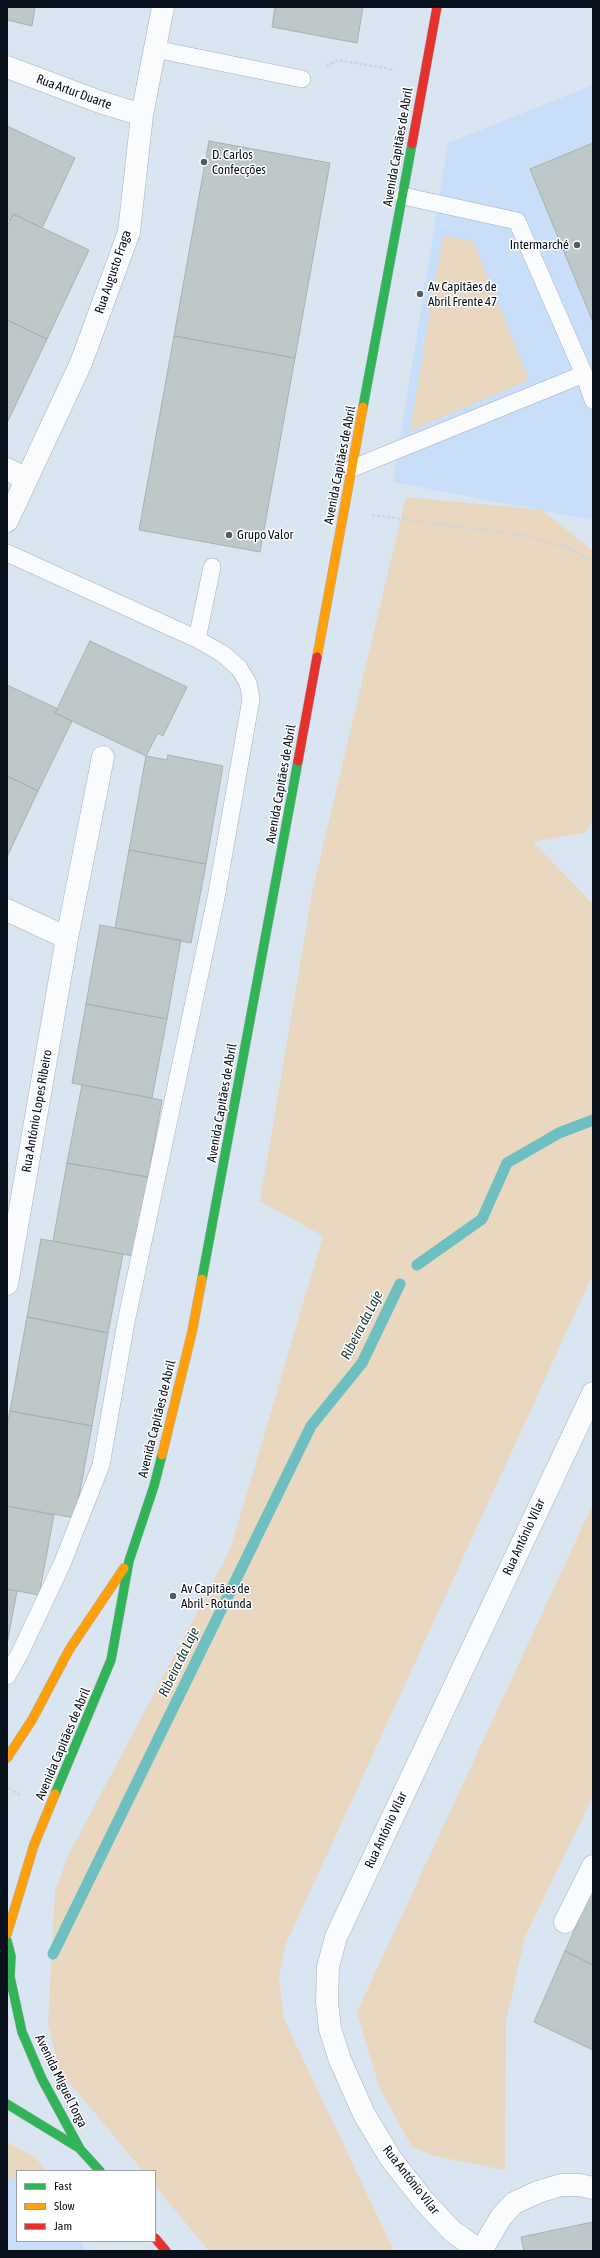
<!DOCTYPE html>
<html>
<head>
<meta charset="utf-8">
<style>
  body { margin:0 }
  #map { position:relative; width:600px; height:2258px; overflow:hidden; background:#dae5f2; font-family:"Asap Condensed",sans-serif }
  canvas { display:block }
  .frame { position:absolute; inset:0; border:8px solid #08111c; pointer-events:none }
  .legend { position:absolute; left:16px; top:2170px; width:140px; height:72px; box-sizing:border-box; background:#fff; border:1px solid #9ca0a4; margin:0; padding:5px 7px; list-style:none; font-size:12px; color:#08111c }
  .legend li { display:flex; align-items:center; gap:8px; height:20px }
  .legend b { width:20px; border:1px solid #9ca0a4 }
</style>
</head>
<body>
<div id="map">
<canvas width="600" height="2258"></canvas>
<div class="frame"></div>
<ul class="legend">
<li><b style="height:5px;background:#30b455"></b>Fast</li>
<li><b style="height:5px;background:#ff9f0a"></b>Slow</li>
<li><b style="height:5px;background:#e5322d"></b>Jam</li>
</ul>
</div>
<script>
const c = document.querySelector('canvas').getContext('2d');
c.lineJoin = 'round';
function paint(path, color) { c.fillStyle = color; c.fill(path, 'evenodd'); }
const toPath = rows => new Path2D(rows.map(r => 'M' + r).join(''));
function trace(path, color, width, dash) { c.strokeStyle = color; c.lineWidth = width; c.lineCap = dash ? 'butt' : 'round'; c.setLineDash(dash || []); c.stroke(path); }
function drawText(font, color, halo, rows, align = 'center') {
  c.font = font + ' "Asap Condensed",sans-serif'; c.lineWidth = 3; c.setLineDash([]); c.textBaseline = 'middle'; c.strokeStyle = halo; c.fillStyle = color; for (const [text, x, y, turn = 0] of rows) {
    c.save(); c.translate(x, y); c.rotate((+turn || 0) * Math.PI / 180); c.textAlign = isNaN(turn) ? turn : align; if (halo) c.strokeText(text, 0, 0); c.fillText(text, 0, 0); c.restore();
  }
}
const built = toPath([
  [593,85,593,520,393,482,448,143],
  [17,2177,17,2241,81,2241,86,2251,7,2251,7,2179]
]);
const green = toPath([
  [443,236,473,241,529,380,410,431],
  [406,497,542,510,593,551,593,821,584,833,533,842,593,904,593,1274,286,1944,279,1977,284,2019,394,2251,209,2251,155,2186,155,2171,143,2171,59,2070,48,2024,55,1891,68,1856,230,1550,323,1236,260,1201,313,888],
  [593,1504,593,1796,525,1937,506,2021,505,2170,434,2156,412,2147,379,2087,357,2012],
  [7,2142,36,2158,45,2170,17,2171,17,2177,7,2179]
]);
const stream = toPath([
  [417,1265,482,1219,507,1163,559,1133,593,1120],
  [53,1954,311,1426,362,1363,400,1284]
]);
const building = toPath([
  [7,7,35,7,32,26,7,20,7,7],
  [275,7,363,7,357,43,272,27,275,7],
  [7,126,75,158,42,228,13,214,10,221,7,219,7,126],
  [209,141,330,163,295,358,174,336,209,141],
  [593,143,593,322,530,169,593,143],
  [13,214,89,250,47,339,7,320,7,227,13,214],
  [7,320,47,339,7,423,7,320],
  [174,336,295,358,260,552,139,530,174,336],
  [90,641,187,687,163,736,158,733,146,756,55,713,90,641],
  [7,685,58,709,55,713,72,721,38,791,7,776,7,685],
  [168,755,223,766,206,864,129,850,146,756,167,760,168,755],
  [7,776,38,791,7,857,7,776],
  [129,850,206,864,191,943,115,928,129,850],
  [100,925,181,940,167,1019,86,1004,100,925],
  [86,1004,167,1019,152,1098,72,1083,86,1004],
  [82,1085,162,1100,148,1177,67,1163,82,1085],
  [67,1163,148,1177,133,1256,53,1241,67,1163],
  [41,1239,123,1254,108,1333,27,1317,41,1239],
  [27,1317,108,1333,92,1426,10,1411,27,1317],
  [10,1411,92,1426,75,1518,7,1506,7,1426,10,1411],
  [7,1506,54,1515,39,1595,7,1589,7,1506],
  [7,1589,17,1591,7,1644,7,1589],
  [593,1888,593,1965,565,1951,593,1888],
  [565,1951,593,1965,593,2050,534,2022,565,1951],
  [593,2222,593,2251,524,2251,521,2237,593,2222]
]);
const path = toPath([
  [326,66,339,60,395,70],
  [372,515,523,535,568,548,593,561],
  [9,1788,21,1796]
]);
const lane = toPath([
  [155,49,302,79],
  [403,196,517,221,584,374,593,400],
  [353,468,584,374],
  [7,553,197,639,223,654,239,668,248,683,251,699,216,898,126,1322,101,1465,62,1564,20,1653,7,1676],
  [197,639,212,567]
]);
const street = toPath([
  [7,67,100,102,142,115],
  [7,469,26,479],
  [7,521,81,363,129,232,142,115,163,7],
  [7,910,67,938],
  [7,1284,67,938,103,757],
  [565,1922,593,1866],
  [480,2251,452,2231,424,2201,391,2159,364,2114,340,2060,330,2029,327,2002,328,1967,336,1937,593,1393],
  [481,2251,501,2217,514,2203,538,2192,561,2185,580,2185,593,2188]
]);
const fast = toPath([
  [363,407,412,144],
  [202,1279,298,761],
  [55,1794,111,1660,129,1561,154,1486,162,1455],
  [7,1941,11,1956,10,1977,7,1987],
  [10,1977,22,2032,42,2079,80,2149,100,2171],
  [7,2104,79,2148]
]);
const slow = toPath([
  [317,657,363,407],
  [162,1455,192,1332,202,1279],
  [7,1758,32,1720,69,1650,124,1568],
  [7,1934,34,1845,55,1794]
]);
const jam = toPath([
  [412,144,437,7],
  [298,761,317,657],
  [155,2238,166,2251]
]);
const markers = [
  [204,162,4,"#525b67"],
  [577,245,4,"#525b67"],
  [420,294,4,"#525b67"],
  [229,535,4,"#525b67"],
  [173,1596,4,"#525b67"]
];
const streetNames = [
  ["Rua Artur Duarte",74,92,20],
  ["Avenida Capitães de Abril",398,147,-80],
  ["Rua Augusto Fraga",113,272,-71],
  ["Avenida Capitães de Abril",340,465,-79],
  ["Avenida Capitães de Abril",281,784,-80],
  ["Avenida Capitães de Abril",222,1103,-80],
  ["Rua António Lopes Ribeiro",37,1111,-80],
  ["Avenida Capitães de Abril",157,1419,-76],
  ["Rua António Vilar",524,1537,-65],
  ["Avenida Capitães de Abril",63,1744,-67],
  ["Rua António Vilar",386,1830,-65],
  ["Avenida Miguel Torga",61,2081,64],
  ["Rua António Vilar",411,2180,52]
];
const poiNames = [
  ["D. Carlos",212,155],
  ["Confecções",212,170],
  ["Intermarché",569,245,"right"],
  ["Av Capitães de",428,287],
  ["Abril Frente 47",428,302],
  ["Grupo Valor",237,535],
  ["Av Capitães de",181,1589],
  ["Abril - Rotunda",181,1604]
];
const waterNames = [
  ["Ribeira da Laje",362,1325,-63],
  ["Ribeira da Laje",179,1662,-64]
];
paint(built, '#c8def9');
paint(green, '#e9d7c0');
trace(stream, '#6ebfc2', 11);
paint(building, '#bfc8c8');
trace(building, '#a8b1b1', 1);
trace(lane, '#a6b0bb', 18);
trace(street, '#a6b0bb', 23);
trace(fast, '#a6b0bb', 10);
trace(slow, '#a6b0bb', 10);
trace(jam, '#a6b0bb', 10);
trace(path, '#d2d5d8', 2.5, [3, 2]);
trace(lane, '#f9fbfd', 17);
trace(street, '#f9fbfd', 22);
trace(fast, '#30b455', 9);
trace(slow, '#ff9f0a', 9);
trace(jam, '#e5322d', 9);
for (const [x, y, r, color] of markers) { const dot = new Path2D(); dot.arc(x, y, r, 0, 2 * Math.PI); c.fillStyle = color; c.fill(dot); trace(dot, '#fff', 1.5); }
drawText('13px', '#08111c', '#fff', streetNames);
drawText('13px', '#08111c', '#fff', poiNames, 'left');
drawText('italic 14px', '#183a39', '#fff', waterNames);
</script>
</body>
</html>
